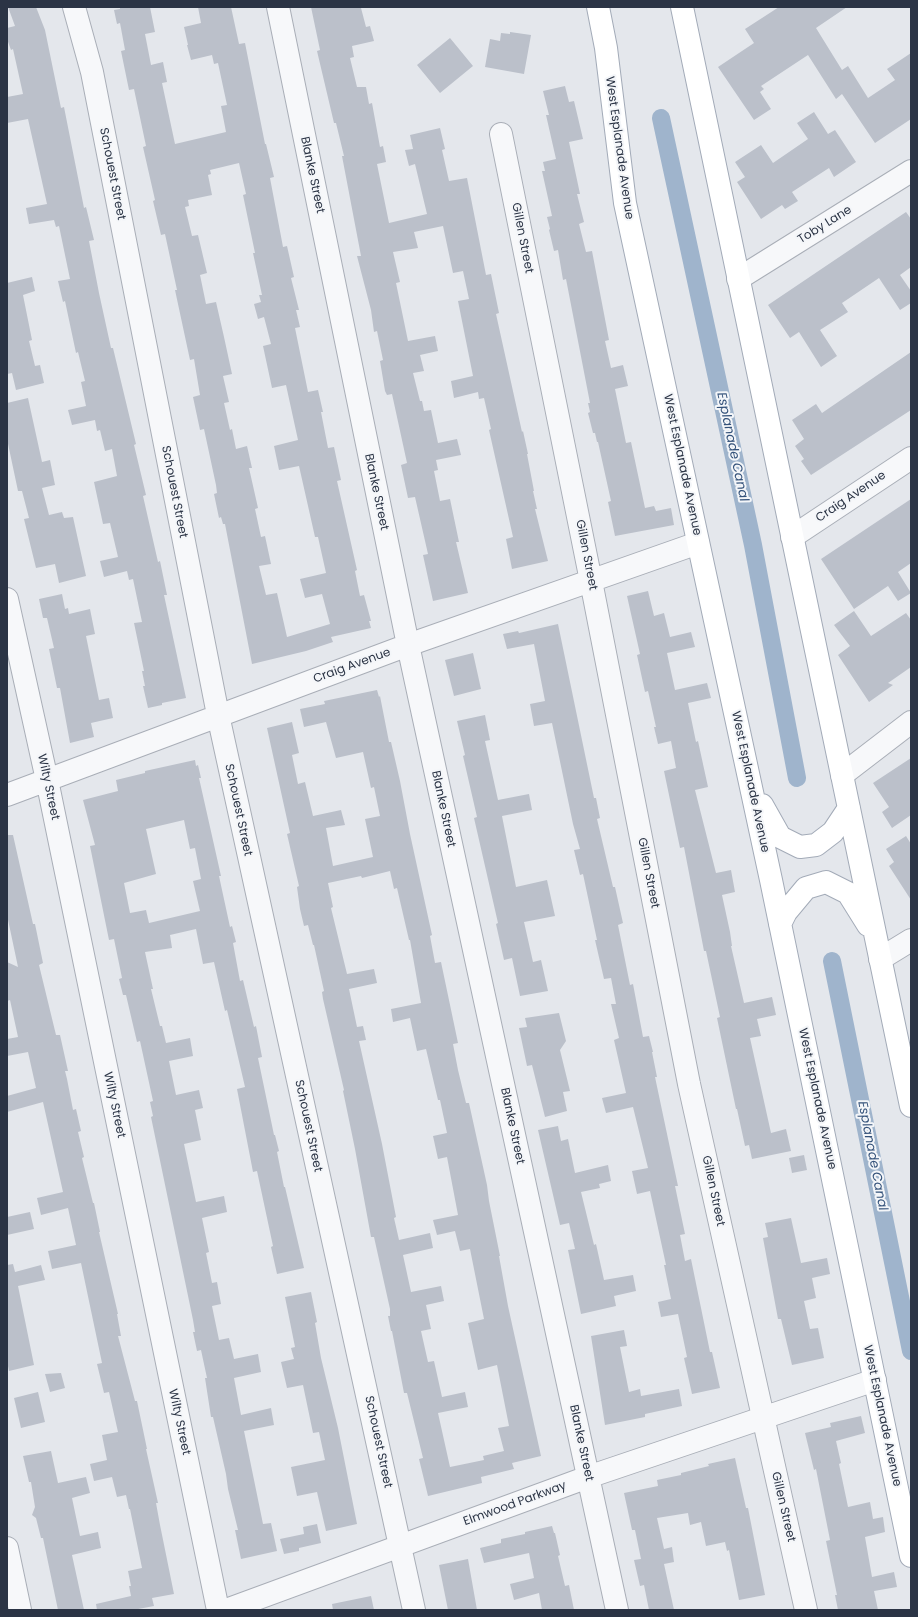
<!DOCTYPE html>
<html>
<head>
<meta charset="utf-8">
<style>
  body { margin:0 }
  #map { position:relative; width:918px; height:1617px; overflow:hidden; background:#e4e7ec; font-family:Poppins,sans-serif }
  canvas { display:block }
  .frame { position:absolute; inset:0; border:8px solid #2b3445; pointer-events:none }
</style>
</head>
<body>
<div id="map">
<canvas width="918" height="1617"></canvas>
<div class="frame"></div>
</div>
<script>
const c = document.querySelector('canvas').getContext('2d');
c.lineJoin = 'round';
const toPath = rows => new Path2D(rows.map(r => 'M' + r).join(''));
function trace(path, color, width, dash) { c.strokeStyle = color; c.lineWidth = width; c.lineCap = dash ? 'butt' : 'round'; c.setLineDash(dash || []); c.stroke(path); }
function paint(path, color) { c.fillStyle = color; c.fill(path, 'evenodd'); }
function drawText(font, color, halo, rows, align = 'center') {
  c.font = font + ' Poppins,sans-serif'; c.lineWidth = 4; c.setLineDash([]); c.textBaseline = 'middle'; c.strokeStyle = halo; c.fillStyle = color; for (const [text, x, y, turn = 0] of rows) {
    c.save(); c.translate(x, y); c.rotate((+turn || 0) * Math.PI / 180); c.textAlign = isNaN(turn) ? turn : align; if (halo) c.strokeText(text, 0, 0); c.fillText(text, 0, 0); c.restore();
  }
}
const canal = toPath([
  [661,118,753,545,797,778],
  [832,961,911,1351]
]);
const building = toPath([
  [8,7,36,7,45,30,61,108,64,107,84,208,86,207,94,240,89,241,99,293,111,348,113,348,136,444,134,445,146,495,143,496,158,562,160,561,167,595,164,595,186,698,162,703,162,705,148,708,143,686,145,686,142,671,144,671,134,623,142,622,133,579,129,580,127,571,104,577,100,561,118,557,110,523,103,524,94,482,117,476,112,449,105,451,100,430,97,431,95,420,72,425,68,410,86,406,81,382,85,381,78,352,76,353,65,301,63,302,58,281,70,279,59,226,56,227,54,220,29,224,26,208,47,204,28,119,7,123,7,97,23,94,13,49,11,50,7,39,7,28,15,26],
  [120,7,150,7,155,32,145,34,151,65,163,62,167,82,162,83,175,144,226,132,221,106,227,105,218,63,214,64,212,55,191,60,187,45,188,45,184,27,201,23,198,7,231,7,239,44,245,43,265,144,266,144,274,177,270,178,283,247,287,246,294,277,291,278,299,310,296,310,300,327,295,328,308,392,318,390,323,412,321,412,328,448,334,447,341,480,337,481,357,570,355,571,360,596,364,595,371,621,369,621,371,628,331,637,333,642,306,651,252,664,225,524,223,524,221,517,219,518,214,494,217,493,216,485,204,429,200,430,193,397,200,395,194,359,190,360,175,290,177,290,165,234,161,235,153,201,155,200,143,147,146,146,134,89,129,90,121,51,125,50,120,23,117,24,114,10,120,9],
  [239,163,246,194,243,195,255,253,253,253,262,295,259,295,261,302,254,304,258,319,264,317,271,344,263,346,272,388,286,385,298,440,274,446,279,470,299,466,315,537,318,537,326,573,300,579,305,598,322,594,330,624,287,637,277,593,266,595,259,566,271,564,265,536,261,537,255,509,258,508,249,468,252,468,247,446,236,449,232,429,230,430,224,403,229,402,223,376,232,374,224,337,216,302,206,304,200,275,207,273,198,235,192,236,185,207,189,206,188,200,212,195,208,175,211,174,210,170],
  [311,7,361,8,366,27,370,26,374,41,352,46,354,57,350,58,357,87,366,87,369,104,372,103,380,147,383,146,386,162,377,164,389,223,427,214,415,164,409,166,405,150,413,149,410,135,440,128,445,149,442,150,449,181,467,178,486,275,491,274,499,313,496,314,522,432,523,431,528,454,527,454,534,491,533,491,537,509,535,509,548,561,512,569,506,539,513,537,489,430,491,429,484,398,479,399,478,392,454,398,451,381,473,376,458,301,469,299,463,271,453,273,443,226,414,232,418,248,393,252,400,282,396,283,408,341,435,336,438,351,420,355,424,371,413,373,420,401,422,401,424,411,431,410,438,443,457,439,461,455,436,460,438,470,434,471,440,501,450,499,459,542,456,542,468,593,433,601,423,555,428,554,415,497,408,498,401,465,407,463,392,394,387,395,385,391,380,361,383,360,377,331,374,332,371,310,357,256,361,256,342,156,344,156,336,123,334,123,317,51,320,50],
  [779,7,847,7,816,28,842,70,848,66,868,98,895,80,887,69,911,53,911,119,875,143,842,94,836,99,808,55,761,86,764,89,760,92,771,109,754,120,718,67,754,43,745,29],
  [510,32,531,35,524,74,485,67,490,39,500,41,501,33,510,34],
  [450,38,473,66,440,93,417,65],
  [565,86,569,102,574,101,583,139,569,142,580,194,577,194,584,222,579,224,586,252,592,251,609,340,605,341,611,368,623,365,628,386,615,389,626,443,631,442,645,508,654,506,656,511,671,508,674,525,615,536,608,502,611,501,598,442,597,442,595,433,593,433,588,413,590,412,588,403,590,403,566,279,563,280,558,250,554,251,549,230,550,229,547,217,552,216,542,171,545,171,543,162,556,159,546,115,549,115,543,91],
  [814,112,828,134,835,130,856,162,834,177,829,168,792,192,798,201,785,209,782,205,761,219,737,182,745,177,735,162,761,145,773,163,808,139,797,123],
  [906,212,911,219,911,267,900,275,911,291,911,303,900,310,879,278,848,299,842,303,848,312,820,330,837,356,821,367,799,332,790,338,768,305],
  [32,277,35,291,23,295,32,340,29,341,35,366,40,365,44,383,16,390,12,373,7,374,7,283],
  [911,352,911,410,811,475,801,461,804,459,795,446,804,439,792,420,816,404,822,413],
  [28,398,42,462,50,460,55,485,42,488,49,515,62,512,64,518,73,517,86,576,59,583,55,564,36,568,24,519,29,518,22,491,18,491,7,439,7,403],
  [911,499,911,563,898,572,911,593,898,601,888,586,854,609,821,559],
  [648,591,654,616,664,613,670,637,691,632,695,647,667,653,675,690,707,683,711,698,688,703,696,742,698,741,708,787,695,790,716,873,731,870,735,892,722,895,730,932,732,946,731,946,744,1003,772,997,776,1015,757,1019,761,1036,750,1038,771,1133,786,1129,791,1151,752,1159,749,1145,745,1146,737,1109,736,1109,717,1018,720,1017,706,951,704,951,684,847,680,848,664,771,676,768,671,741,658,744,654,727,656,727,648,691,645,692,637,655,640,654,627,596],
  [62,594,65,609,68,608,69,614,90,609,95,634,86,636,99,700,109,698,113,718,91,723,94,737,70,743,60,688,57,688,49,649,54,648,47,618,43,618,39,599],
  [854,611,871,636,906,613,911,620,911,667,888,683,893,685,869,702,838,655,850,646,834,625],
  [558,624,594,798,596,798,600,818,597,819,613,887,615,887,623,923,618,925,630,985,633,984,643,1037,649,1036,653,1052,652,1052,657,1077,655,1077,678,1186,675,1186,685,1234,680,1235,685,1261,691,1259,710,1352,712,1352,720,1388,692,1394,684,1358,687,1357,678,1314,661,1317,658,1302,671,1299,664,1265,666,1265,650,1191,637,1194,632,1171,648,1168,633,1107,606,1113,602,1098,626,1093,614,1040,619,1038,611,1004,616,1004,611,978,604,979,595,940,597,940,583,874,580,875,574,850,580,849,573,824,552,723,534,726,530,704,545,701,534,644,507,649,503,634,518,631,519,633],
  [473,653,481,689,454,696,445,660],
  [377,690,379,697,380,696,389,742,391,742,400,781,410,834,432,935,430,936,435,963,441,962,458,1043,453,1044,458,1070,466,1103,469,1103,487,1185,489,1201,500,1256,499,1256,508,1306,541,1456,512,1463,514,1469,481,1477,482,1483,428,1496,419,1459,423,1458,407,1393,404,1393,392,1331,391,1331,388,1316,390,1316,390,1309,374,1237,371,1237,355,1149,343,1091,344,1090,323,999,322,992,324,991,314,945,313,945,308,925,304,926,300,909,297,887,299,886,287,834,290,833,267,728,292,722,299,753,292,755,298,784,305,782,313,816,341,810,345,825,326,828,333,866,373,857,365,819,380,816,374,787,371,788,363,752,336,758,326,722,304,727,300,709,325,704,324,701],
  [390,871,394,889,397,888,409,940,410,940,421,1003,391,1009,393,1022,410,1018,417,1051,426,1049,438,1100,440,1100,447,1133,433,1136,438,1159,447,1157,458,1215,433,1220,437,1235,455,1231,460,1251,470,1249,484,1319,468,1323,478,1370,497,1365,509,1426,498,1428,504,1451,483,1456,484,1460,450,1467,438,1413,468,1407,465,1392,442,1397,434,1361,428,1362,421,1331,431,1329,426,1305,444,1301,441,1286,411,1292,403,1255,433,1248,430,1233,399,1240,394,1218,396,1217,382,1144,359,1041,366,1040,363,1026,357,1027,349,989,377,983,374,969,347,974,331,908,333,907,328,883,361,876,362,878],
  [485,715,490,740,485,741,498,800,529,794,532,810,502,816,516,887,547,880,555,916,524,922,533,962,541,960,548,991,520,996,512,958,504,960,496,924,498,923,474,818,477,817,463,756,465,755,457,721],
  [911,758,911,815,892,828,882,812,889,807,873,783],
  [195,760,196,766,198,765,201,778,199,778,221,876,219,876,230,927,232,926,236,942,233,943,240,981,243,980,254,1027,256,1026,262,1057,258,1058,274,1135,275,1135,279,1151,277,1152,284,1187,285,1187,304,1268,277,1274,271,1247,273,1246,257,1171,253,1172,237,1089,245,1087,227,1010,225,1011,214,962,203,964,196,929,170,935,172,948,145,952,153,989,151,989,160,1026,162,1026,166,1043,190,1038,193,1056,169,1061,176,1095,199,1090,203,1108,195,1110,201,1140,184,1144,196,1202,224,1196,227,1212,202,1218,209,1252,206,1253,212,1283,217,1282,221,1304,212,1306,219,1340,229,1338,234,1359,258,1354,261,1372,234,1378,241,1415,271,1408,274,1425,244,1431,263,1524,271,1523,277,1551,241,1559,235,1530,238,1530,228,1489,226,1474,213,1417,211,1417,205,1378,207,1378,201,1350,197,1351,193,1332,195,1332,193,1320,151,1117,153,1116,150,1102,153,1101,140,1041,137,1042,126,995,123,995,119,979,122,978,114,939,109,940,90,846,95,845,83,800,118,791,116,780,145,773,145,771],
  [184,820,190,849,195,848,201,879,193,881,200,911,149,923,146,910,130,913,124,883,156,874,146,829],
  [7,835,13,835,33,924,35,924,43,963,39,965,56,1035,60,1035,68,1071,65,1071,67,1079,73,1110,76,1109,81,1131,78,1132,84,1157,82,1158,93,1203,94,1203,100,1232,99,1232,118,1314,117,1314,121,1336,118,1336,135,1401,137,1401,147,1449,146,1449,158,1503,156,1503,160,1525,174,1594,152,1598,154,1606,133,1610,97,1610,96,1604,131,1596,129,1586,131,1586,128,1571,142,1568,130,1509,129,1509,126,1495,117,1497,112,1477,94,1481,90,1464,107,1460,102,1435,118,1432,109,1392,104,1393,97,1364,102,1363,81,1263,52,1269,48,1251,76,1245,68,1208,41,1215,37,1198,63,1192,43,1102,7,1112,7,1096,36,1088,28,1052,7,1056,7,1039,18,1037,10,1000,7,1001,7,962,18,967,7,915],
  [906,836,911,844,911,900,889,866,894,862,886,849],
  [559,1013,566,1041,560,1050,570,1091,563,1092,567,1111,545,1117,532,1065,527,1066,519,1028,527,1027,525,1018],
  [558,1126,561,1141,568,1139,575,1173,608,1165,611,1181,599,1184,600,1188,581,1192,594,1245,596,1244,604,1280,633,1275,636,1291,614,1296,616,1306,581,1314,568,1250,575,1249,569,1223,560,1225,538,1130],
  [804,1155,807,1170,792,1173,789,1158],
  [30,1212,34,1229,7,1235,7,1217],
  [791,1218,801,1263,827,1258,830,1274,812,1278,816,1298,804,1301,810,1329,818,1328,824,1358,792,1365,781,1319,778,1319,763,1238,768,1237,765,1223],
  [13,1264,15,1272,41,1265,45,1280,18,1286,34,1365,9,1371,7,1361,7,1265],
  [311,1292,317,1322,315,1323,321,1358,338,1428,357,1524,326,1531,317,1492,297,1496,291,1467,325,1460,319,1432,313,1433,303,1385,287,1388,281,1362,294,1359,291,1348,295,1347,285,1297],
  [624,1330,627,1346,620,1347,629,1392,640,1389,641,1396,679,1389,682,1406,645,1414,645,1417,605,1425,591,1336],
  [61,1373,65,1388,50,1392,45,1374],
  [38,1392,45,1422,21,1428,14,1398],
  [861,1416,865,1433,836,1441,841,1463,839,1464,848,1507,870,1502,873,1519,883,1517,885,1532,865,1537,872,1577,894,1572,897,1587,874,1591,878,1610,838,1610,835,1595,837,1595,826,1541,830,1540,816,1469,814,1470,805,1433,831,1427,830,1423],
  [51,1451,58,1483,86,1477,90,1493,72,1498,80,1536,98,1532,101,1548,72,1555,84,1610,58,1610,43,1538,41,1538,36,1518,32,1515,35,1507,31,1482,29,1482,23,1456],
  [735,1458,746,1508,748,1508,765,1595,739,1600,729,1550,727,1551,725,1542,706,1546,701,1522,690,1525,688,1513,657,1518,664,1549,672,1547,674,1562,664,1564,674,1610,649,1610,644,1585,640,1586,634,1560,641,1559,635,1530,632,1530,624,1493,658,1486,657,1480,681,1475,681,1473,709,1466,708,1464],
  [317,1524,321,1543,299,1548,299,1551,284,1554,280,1539,304,1534,303,1527],
  [552,1526,554,1533,555,1533,560,1555,558,1556,565,1586,569,1585,574,1610,542,1610,539,1593,514,1600,510,1584,534,1578,529,1553,484,1563,480,1548,501,1543,501,1539,525,1534,525,1532],
  [468,1559,477,1610,448,1610,439,1565],
  [371,1596,374,1610,333,1610,332,1604]
]);
const minor = toPath([
  [74,7,92,72,218,715,414,1610],
  [278,7,408,645,617,1610],
  [501,134,591,581,689,1084,806,1610],
  [738,279,911,171],
  [792,537,911,458],
  [7,599,47,780,218,1610],
  [842,775,911,722],
  [7,795,408,645,698,543],
  [880,959,911,940],
  [7,1548,20,1610],
  [226,1610,588,1477,875,1380]
]);
const major = toPath([
  [598,7,606,48,625,203,771,880,911,1556],
  [682,7,911,1106],
  [762,805,780,837,800,847,816,845,833,832,849,808],
  [780,924,786,912,806,888,826,882,848,893,868,925]
]);
const streetNames = [
  ["West Esplanade Avenue",619,148,82],
  ["Schouest Street",112,174,79],
  ["Blanke Street",312,175,78],
  ["Toby Lane",825,225,-32],
  ["Gillen Street",522,238,79],
  ["West Esplanade Avenue",682,465,78],
  ["Schouest Street",174,492,79],
  ["Blanke Street",376,492,78],
  ["Craig Avenue",851,497,-34],
  ["Gillen Street",586,555,79],
  ["Craig Avenue",352,666,-20],
  ["West Esplanade Avenue",750,782,78],
  ["Wilty Street",48,787,78],
  ["Blanke Street",443,809,78],
  ["Schouest Street",238,810,78],
  ["Gillen Street",648,873,79],
  ["West Esplanade Avenue",817,1099,78],
  ["Wilty Street",114,1105,78],
  ["Schouest Street",308,1126,78],
  ["Blanke Street",512,1126,78],
  ["Gillen Street",713,1191,78],
  ["West Esplanade Avenue",882,1416,78],
  ["Wilty Street",179,1422,78],
  ["Schouest Street",378,1442,78],
  ["Blanke Street",581,1443,78],
  ["Elmwood Parkway",515,1504,-20],
  ["Gillen Street",783,1507,77]
];
const waterNames = [
  ["Esplanade Canal",732,447,78],
  ["Esplanade Canal",872,1156,79]
];
trace(canal, '#9fb4cc', 18);
paint(building, '#bbc0ca');
trace(minor, '#a9aeb7', 24);
trace(major, '#a3abb8', 24);
trace(minor, '#f7f8fa', 22);
trace(major, '#fff', 22);
drawText('12px', '#2b3445', '#f4f6f9', streetNames);
drawText('italic 13px', '#34527a', '#f4f6f9', waterNames);
</script>
</body>
</html>
